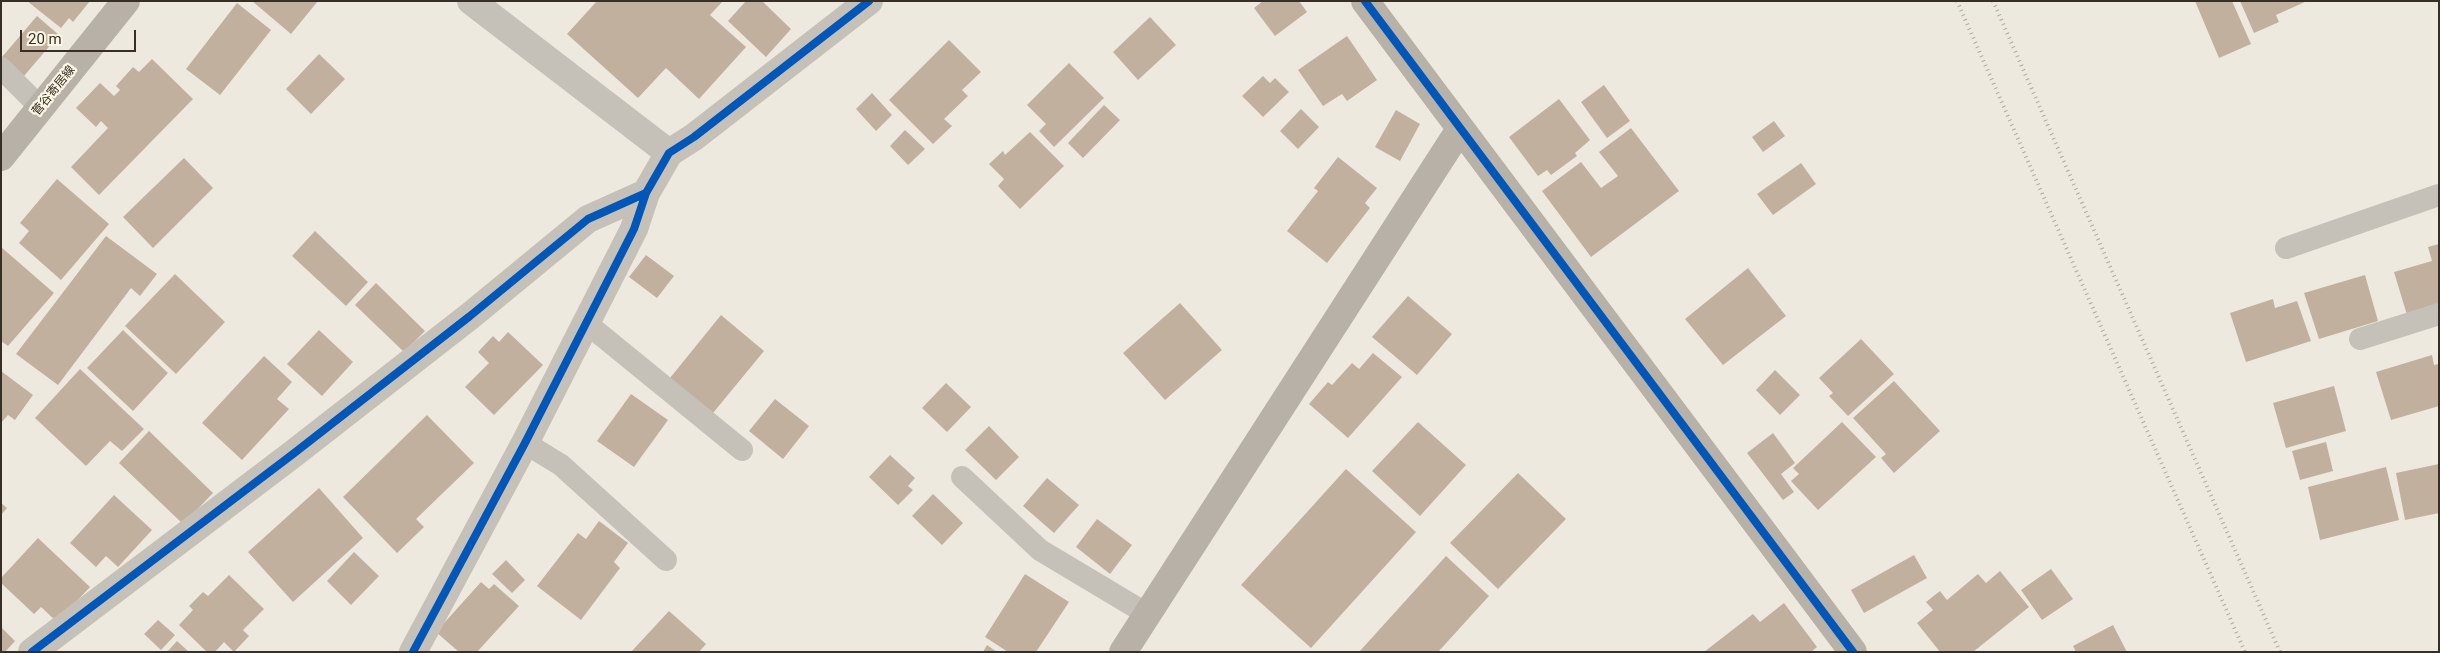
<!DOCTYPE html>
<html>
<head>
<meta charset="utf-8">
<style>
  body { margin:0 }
  #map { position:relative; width:2440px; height:653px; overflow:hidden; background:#ede9df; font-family:Roboto,sans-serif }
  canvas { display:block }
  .frame { position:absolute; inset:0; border:2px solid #372f26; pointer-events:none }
  .scale { position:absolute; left:20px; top:30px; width:116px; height:22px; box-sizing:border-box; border:2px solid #372f26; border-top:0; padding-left:6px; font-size:15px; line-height:18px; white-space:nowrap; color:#372f26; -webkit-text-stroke:4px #fbf5e5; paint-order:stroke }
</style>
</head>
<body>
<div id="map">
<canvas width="2440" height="653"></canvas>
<div class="frame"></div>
<div class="scale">20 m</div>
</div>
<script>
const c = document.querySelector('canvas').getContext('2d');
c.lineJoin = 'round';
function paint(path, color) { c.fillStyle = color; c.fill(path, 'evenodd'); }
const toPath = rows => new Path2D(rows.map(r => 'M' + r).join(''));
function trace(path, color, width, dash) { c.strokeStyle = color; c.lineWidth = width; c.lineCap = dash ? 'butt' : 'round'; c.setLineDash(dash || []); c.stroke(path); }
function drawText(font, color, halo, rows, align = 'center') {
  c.font = font + ' Roboto,"Noto Sans JP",sans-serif'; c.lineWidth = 4.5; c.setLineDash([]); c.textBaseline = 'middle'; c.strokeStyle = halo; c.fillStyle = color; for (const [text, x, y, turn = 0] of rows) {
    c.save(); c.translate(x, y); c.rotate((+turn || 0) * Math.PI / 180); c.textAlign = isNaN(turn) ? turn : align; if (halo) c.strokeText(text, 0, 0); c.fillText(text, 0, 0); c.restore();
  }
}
const building = toPath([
  [27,1,90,1,73,22,69,18,61,28],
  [252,1,318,1,291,34],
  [597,1,723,1,710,15,746,47,699,99,666,68,638,98,567,34],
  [746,1,762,1,791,29,766,57,728,21],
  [1263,1,1299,1,1307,12,1275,36,1254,8],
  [2195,1,2232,1,2251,44,2219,58],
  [2240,1,2307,1,2276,15,2279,22,2254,33],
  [237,3,271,30,220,95,186,69],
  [37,16,59,35,24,76,2,57],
  [1150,17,1176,45,1138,80,1113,52],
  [1347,36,1377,80,1347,101,1342,94,1323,106,1298,70],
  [949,40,981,72,962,90,968,96,944,119,952,126,933,144,889,100],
  [319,54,345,79,311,114,286,89],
  [152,59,193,99,99,195,71,167,108,128,101,121,96,127,76,108,100,83,114,96,120,90,116,86,133,67,139,72],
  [1069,63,1104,98,1054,147,1039,131,1046,124,1027,105],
  [1263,76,1270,83,1275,78,1289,92,1263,117,1242,96],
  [1604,85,1630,121,1607,138,1581,102],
  [872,93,892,115,876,131,856,109],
  [1559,99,1590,140,1575,153,1577,156,1551,175,1547,170,1538,176,1509,137],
  [1104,105,1120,120,1083,158,1068,143],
  [1301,109,1319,127,1298,149,1280,131],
  [1396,110,1420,124,1400,161,1375,147],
  [1774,121,1785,136,1763,152,1752,137],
  [1631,128,1679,191,1591,257,1542,191,1581,162,1601,188,1618,176,1599,152],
  [905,130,925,149,908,165,890,146],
  [1030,132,1064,166,1020,209,998,186,1004,179,989,164,1003,151,1005,155],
  [1338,157,1377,188,1365,203,1370,208,1327,263,1287,231,1318,191,1314,188],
  [184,158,213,188,153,248,123,217],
  [1801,163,1816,184,1773,215,1757,194],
  [57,179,109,224,61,280,19,243,29,231,20,223],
  [315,231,368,282,346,306,292,256],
  [106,236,157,274,140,296,131,288,58,385,16,354],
  [2439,244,2439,306,2407,315,2394,272,2432,261,2428,247],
  [1,247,54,293,8,346,1,341],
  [646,255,674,276,657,298,629,277],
  [1748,268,1786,316,1723,365,1685,319],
  [175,274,225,322,176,374,125,326],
  [2365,275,2378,321,2319,339,2304,293],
  [376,283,425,331,404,352,355,305],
  [1408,296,1452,334,1417,375,1372,337],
  [2273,299,2275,308,2297,301,2311,341,2246,362,2230,313],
  [1180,303,1222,350,1165,400,1123,353],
  [721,315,764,351,713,413,670,378],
  [123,330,168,373,133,411,87,368],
  [319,330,353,362,322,396,287,364],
  [508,332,543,365,494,415,465,387,489,363,478,352,493,336,499,342],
  [1861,339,1894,374,1848,416,1829,396,1833,393,1819,378],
  [1373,353,1402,377,1348,438,1309,404,1328,382,1332,385,1352,363,1359,369],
  [2432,355,2434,365,2439,364,2439,406,2391,420,2376,372],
  [264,356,292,382,277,399,289,409,242,460,202,423],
  [80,369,144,429,122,451,110,441,86,466,35,418],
  [1775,370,1800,395,1780,415,1756,390],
  [1,371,33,395,15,420,8,415,1,423],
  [1894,381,1940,431,1894,473,1881,458,1886,454,1853,418],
  [946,383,971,407,947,432,922,408],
  [2334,386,2346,431,2286,448,2273,403],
  [631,394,668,420,634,467,597,441],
  [775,399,809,426,783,459,749,431],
  [427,415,474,463,416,519,424,527,397,553,343,497],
  [1418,422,1466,465,1420,516,1372,471],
  [1842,422,1876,457,1818,510,1791,481,1799,474,1793,468],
  [989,426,1019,457,996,480,965,450],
  [149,431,213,493,183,524,119,463],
  [1773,433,1795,463,1781,474,1794,492,1783,500,1747,453],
  [2326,442,2333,471,2300,480,2292,451],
  [890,455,915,478,908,486,913,490,898,505,869,477],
  [2439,464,2439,513,2405,520,2396,473],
  [2386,467,2399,520,2320,540,2308,487],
  [1346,469,1416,532,1311,648,1241,585],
  [1518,473,1566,519,1498,589,1450,543],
  [1047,478,1079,505,1054,533,1023,506],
  [319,488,363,538,293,602,248,552],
  [933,494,963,523,942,545,912,516],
  [114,495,152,530,118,567,106,556,96,567,70,543],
  [1,503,7,508,1,515],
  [1097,519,1132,545,1110,574,1076,547],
  [599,521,628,543,614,562,620,568,581,620,537,586,578,533,586,539],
  [38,538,90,587,57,622,41,607,34,614,1,583,1,578],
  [354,552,379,576,351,605,327,581],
  [1914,555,1927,578,1864,613,1851,590],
  [1446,556,1489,596,1438,652,1359,652],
  [506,560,525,580,512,593,492,574],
  [2051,569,2073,599,2042,620,2021,590],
  [2000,571,2029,607,1973,652,1940,652,1917,623,1933,610,1926,602,1940,591,1947,600,1978,574,1986,583],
  [1025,574,1069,602,1036,652,1008,652,985,637],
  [229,575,264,609,243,630,249,636,234,652,224,642,215,652,207,652,179,625,193,610,189,606,203,592,208,596],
  [481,582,489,589,494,584,519,606,477,652,459,652,436,632],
  [1784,603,1817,647,1811,652,1704,652,1753,614,1760,622],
  [669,611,706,644,699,652,631,652],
  [158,620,175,635,161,650,144,634],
  [2113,625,2127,652,2076,652,2073,646],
  [1,627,15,641,5,652,1,652],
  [177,641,189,652,167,652],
  [987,645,997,652,983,652]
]);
const lane = toPath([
  [1,68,41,108],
  [2286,248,2439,195],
  [585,322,742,450],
  [2360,339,2439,314],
  [525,443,561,465,666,560],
  [962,477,1040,550,1147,614]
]);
const street = toPath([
  [471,1,669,153],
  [32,652,293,454,470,316,588,219,646,193],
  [413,652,525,443,634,229,646,193,669,153,694,137,869,1]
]);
const secondary = toPath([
  [1365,1,1853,652],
  [1,157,126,1],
  [1123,652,1460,129]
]);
const rail = toPath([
  [1957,1,2245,652],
  [1993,1,2280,652]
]);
const cycleway = toPath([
  [1365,1,1853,652],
  [32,652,293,454,470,316,588,219,646,193],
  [413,652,525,443,634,229,646,193,669,153,694,137,869,1]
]);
const streetNames = [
  ["菅谷寄居線",54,91,-51]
];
paint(building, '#c2b09f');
trace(lane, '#c6c1b8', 22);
trace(street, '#c6c1b8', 28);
trace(secondary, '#b7b1a8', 28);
trace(rail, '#ada9a3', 4, [1, 4]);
trace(cycleway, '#0057b8', 8);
drawText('12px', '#372f26', '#fbf5e5', streetNames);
</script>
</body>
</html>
